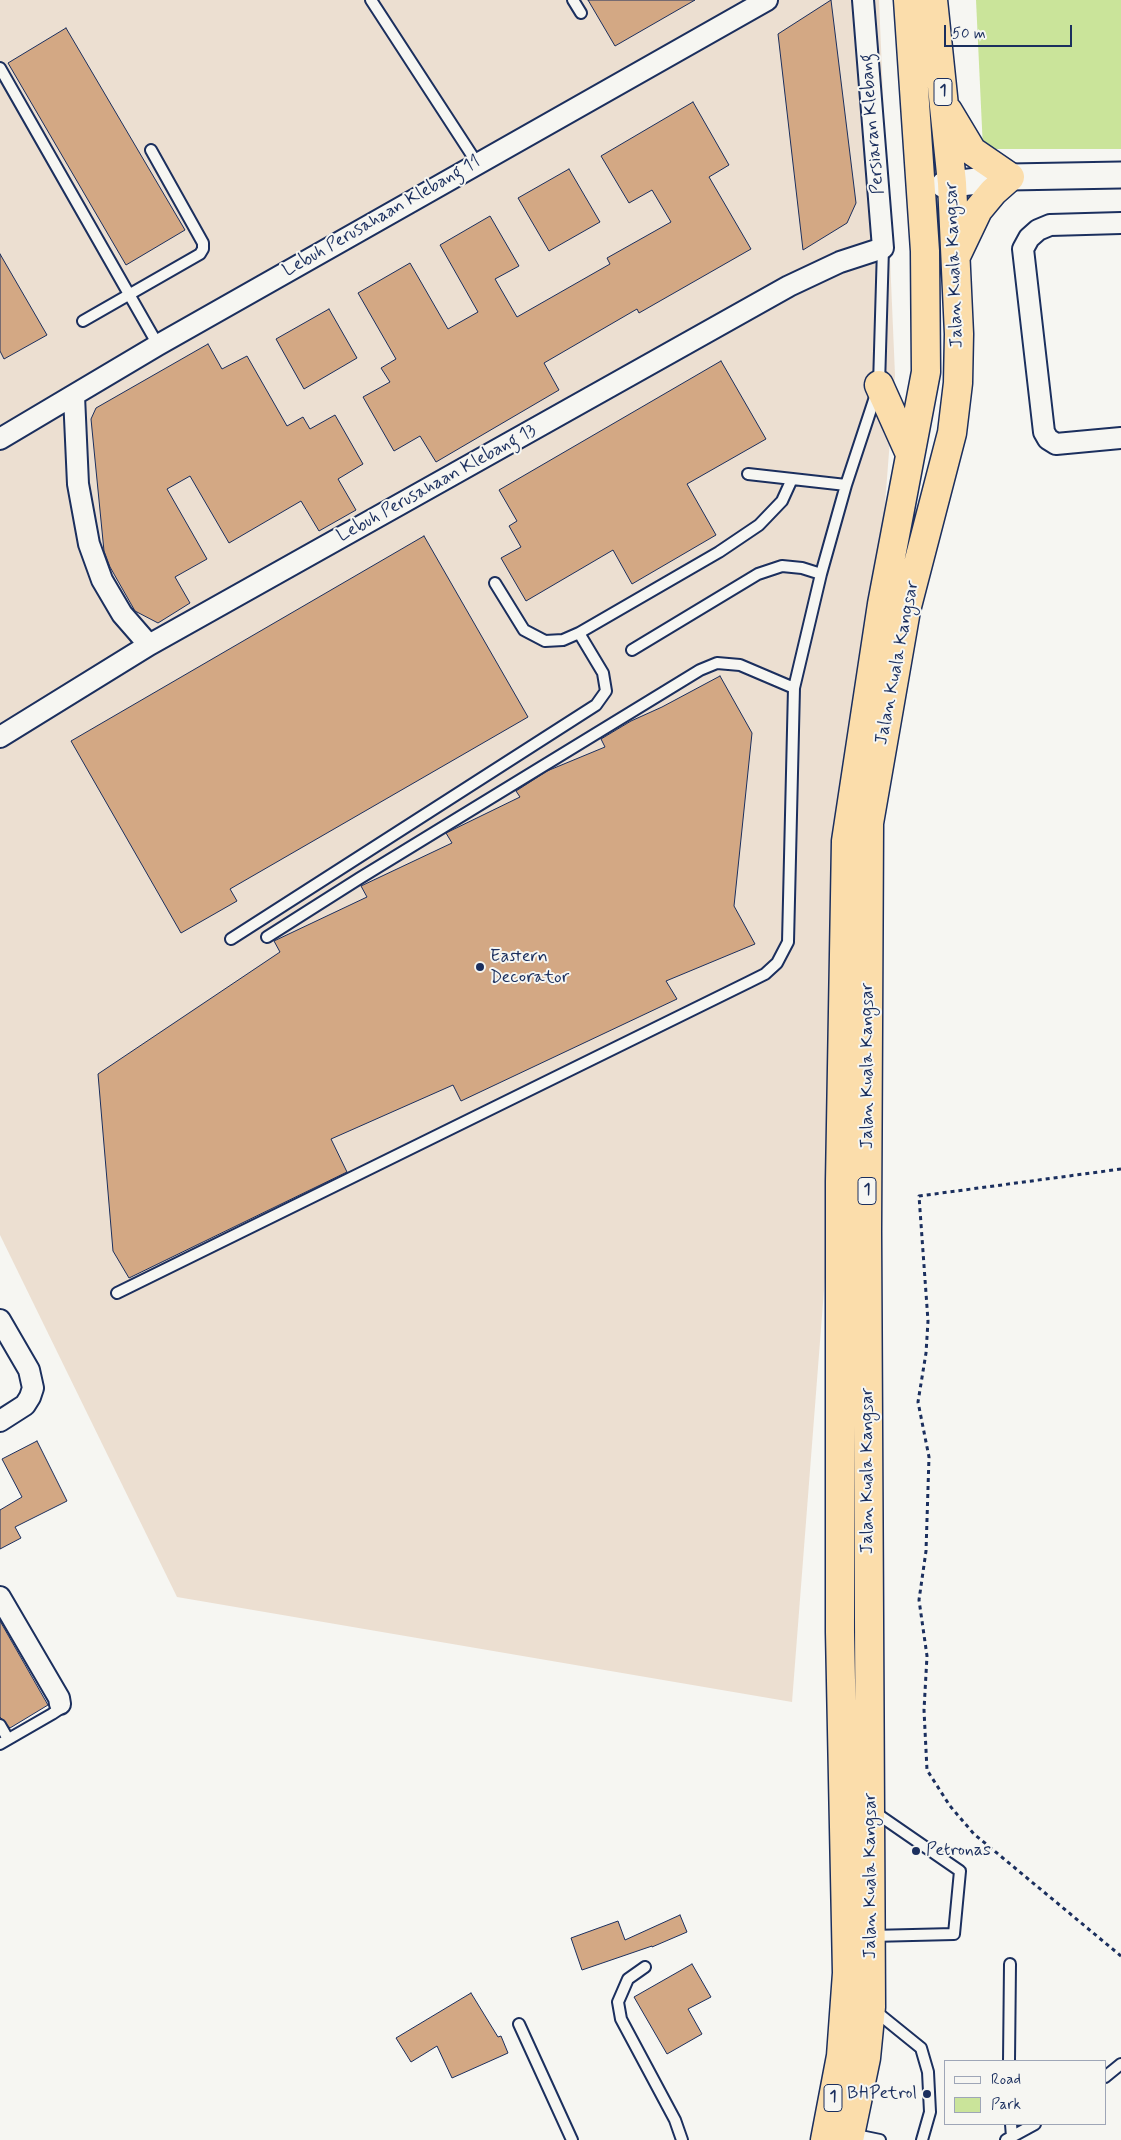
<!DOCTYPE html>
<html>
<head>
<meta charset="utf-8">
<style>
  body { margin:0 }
  #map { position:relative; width:1121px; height:2140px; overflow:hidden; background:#f6f6f2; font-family:Mynerve,sans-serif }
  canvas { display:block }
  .legend { position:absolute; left:944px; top:2060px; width:162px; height:65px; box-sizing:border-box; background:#f6f6f2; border:1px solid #9ea6b7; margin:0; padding:6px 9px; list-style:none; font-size:15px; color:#1b2f5e }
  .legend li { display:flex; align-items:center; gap:10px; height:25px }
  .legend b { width:25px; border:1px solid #9ea6b7 }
  .scale { position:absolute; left:944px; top:25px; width:128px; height:22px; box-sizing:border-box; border:2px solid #1b2f5e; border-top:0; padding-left:6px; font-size:15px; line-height:18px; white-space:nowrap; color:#1b2f5e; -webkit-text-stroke:4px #f6f6f2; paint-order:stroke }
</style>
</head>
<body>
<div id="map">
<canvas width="1121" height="2140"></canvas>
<ul class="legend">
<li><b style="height:6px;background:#f6f6f2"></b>Road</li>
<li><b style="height:14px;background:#cae49a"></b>Park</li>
</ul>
<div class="scale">50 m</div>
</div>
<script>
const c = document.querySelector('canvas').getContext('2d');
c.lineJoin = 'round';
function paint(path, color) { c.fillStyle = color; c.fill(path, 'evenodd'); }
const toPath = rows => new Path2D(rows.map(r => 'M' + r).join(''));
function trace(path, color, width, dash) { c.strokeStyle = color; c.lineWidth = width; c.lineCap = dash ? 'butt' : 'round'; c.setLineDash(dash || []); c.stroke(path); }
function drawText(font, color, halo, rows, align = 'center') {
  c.font = font + ' Mynerve,sans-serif'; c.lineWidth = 4; c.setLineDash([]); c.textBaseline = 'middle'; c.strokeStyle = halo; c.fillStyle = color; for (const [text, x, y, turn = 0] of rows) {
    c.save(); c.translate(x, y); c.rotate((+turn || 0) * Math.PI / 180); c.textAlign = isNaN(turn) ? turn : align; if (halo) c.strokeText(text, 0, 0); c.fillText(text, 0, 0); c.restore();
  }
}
const built = toPath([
  [0,0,879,0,895,375,792,1702,177,1597,0,1235]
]);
const green = toPath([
  [976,0,1121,0,1121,149,983,149]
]);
const building = toPath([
  [588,0,695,0,615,46,588,0],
  [831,0,856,203,847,223,803,250,778,34,831,0],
  [66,28,185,230,126,265,8,63,66,28],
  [693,102,729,165,709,177,751,249,639,313,637,309,544,363,559,390,436,462,420,436,394,451,363,397,390,382,381,368,396,359,358,293,410,263,448,329,478,312,440,245,490,216,519,266,495,279,517,317,610,264,607,258,671,222,652,190,629,203,601,156,693,102],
  [569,169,600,222,549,251,518,198,569,169],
  [0,254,47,335,4,359,0,351,0,254],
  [329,309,357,358,304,389,276,339,329,309],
  [208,344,222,369,247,356,287,426,303,417,310,429,335,415,363,464,338,479,356,510,319,531,301,501,229,543,190,476,167,489,207,559,175,577,190,603,158,623,135,611,110,567,104,551,91,419,96,408,208,344],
  [721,361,766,439,687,484,716,535,632,584,613,550,526,601,501,558,521,547,509,526,517,521,499,490,721,361],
  [424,536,528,717,230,889,237,901,181,933,71,741,424,536],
  [720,676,752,733,734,906,755,944,666,981,677,999,461,1101,453,1085,331,1139,347,1172,129,1278,113,1251,98,1074,280,952,274,941,367,897,361,886,452,843,446,833,520,797,516,791,547,771,605,747,601,739,631,721,662,707,720,676],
  [37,1441,67,1501,15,1527,21,1538,0,1549,0,1510,22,1497,2,1459,37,1441],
  [0,1621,48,1705,10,1728,0,1717,0,1621],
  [680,1915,687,1932,652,1947,652,1946,582,1970,571,1938,618,1921,625,1940,680,1915],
  [692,1964,711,1997,688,2009,702,2034,667,2054,634,1997,692,1964],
  [471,1993,498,2037,501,2036,508,2053,452,2078,437,2046,411,2062,396,2038,471,1993]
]);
const path = toPath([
  [1121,1169,919,1196,928,1321,926,1353,918,1402,929,1457,926,1551,919,1600,927,1656,924,1710,927,1770,950,1806,974,1834,1121,1956]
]);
const service = toPath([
  [371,0,477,163],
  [573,0,581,13],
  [0,68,158,345],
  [83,321,200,254,203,249,203,243,151,150],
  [748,474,846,485],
  [495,583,524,630,545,641,563,640,579,633,719,552,759,525,782,501,792,479],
  [632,650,758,574,782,566,802,568,821,574],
  [267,937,360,878,700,670,717,663,740,665,794,688],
  [231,939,596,705,606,691,603,673,579,633],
  [117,1293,749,982,765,974,777,963,788,942,794,688,821,574,846,485,879,385,883,248],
  [0,1725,8,1739],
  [0,1744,52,1714,58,1710,60,1704],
  [871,1936,954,1934,960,1871,873,1811],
  [645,1967,628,1979,618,2002,621,2019,675,2120,682,2140],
  [874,2010,921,2048,928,2072,930,2112,922,2140],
  [519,2024,572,2140],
  [1009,2061,1010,1964],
  [1105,2077,1121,2064],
  [1011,2124,1012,2137],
  [851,2134,880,2140],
  [1006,2140,1035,2124]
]);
const minor = toPath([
  [1121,223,1050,225,1038,230,1029,238,1023,249,1044,432,1048,439,1056,444,1121,438],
  [74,396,78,484,89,544,102,580,122,614,149,645],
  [0,439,158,345,767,0],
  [0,737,149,645,789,286,840,262,883,248,863,0],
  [0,1320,29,1370,33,1388,30,1397,25,1405,0,1421],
  [0,1597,59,1698,60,1704]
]);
const tertiary = toPath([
  [944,185,1010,177,1121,175]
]);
const trunk = toPath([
  [948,111,972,151,1010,177,993,192,978,210,957,254],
  [879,385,910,454],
  [825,2140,841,2056,847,1973,840,1632,840,1181,846,841,882,604,926,372,925,251,908,0],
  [849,2140,866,2058,871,2007,867,1231,869,823,906,610,952,433,958,383,959,334,952,183,933,0]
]);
const markers = [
  [480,967,5,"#1b2f5e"],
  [916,1851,5,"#1b2f5e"],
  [927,2094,5,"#1b2f5e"]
];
const shields = [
  [943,92,18],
  [867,1191,18],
  [833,2098,18]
];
const shieldNames = [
  ["1",943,92],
  ["1",867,1191],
  ["1",833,2098]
];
const streetNames = [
  ["Persiaran Klebang",873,124,-95],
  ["Lebuh Perusahaan Klebang 11",382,217,-30],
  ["Jalan Kuala Kangsar",955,265,-92],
  ["Lebuh Perusahaan Klebang 13",437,484,-29],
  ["Jalan Kuala Kangsar",898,663,-79],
  ["Jalan Kuala Kangsar",868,1066,-90],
  ["Jalan Kuala Kangsar",868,1471,-90],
  ["Jalan Kuala Kangsar",871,1876,-90]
];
const poiNames = [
  ["Eastern",490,957],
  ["Decorator",490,978],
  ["Petronas",926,1851],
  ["BHPetrol",917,2094,"right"]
];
paint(built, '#ecdfd1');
paint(green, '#cae49a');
paint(building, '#d3a884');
trace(building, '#1b2f5e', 1);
trace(service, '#1b2f5e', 14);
trace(minor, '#1b2f5e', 24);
trace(tertiary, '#1b2f5e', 29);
trace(trunk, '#1b2f5e', 31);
trace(path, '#1b2f5e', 3, [4, 4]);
trace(service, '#f6f6f2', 10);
trace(minor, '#f6f6f2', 20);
trace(tertiary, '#f6f6f2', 25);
trace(trunk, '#fbddab', 28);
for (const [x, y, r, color] of markers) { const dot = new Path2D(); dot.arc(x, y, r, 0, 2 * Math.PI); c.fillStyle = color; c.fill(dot); trace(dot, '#f6f6f2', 2); }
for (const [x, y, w] of shields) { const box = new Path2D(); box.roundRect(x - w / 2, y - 13.5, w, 27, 4); c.fillStyle = '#f6f6f2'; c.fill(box); trace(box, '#1b2f5e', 1); }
drawText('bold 16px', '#1b2f5e', null, shieldNames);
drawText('18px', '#1b2f5e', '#f6f6f2', streetNames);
drawText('18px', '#1b2f5e', '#f6f6f2', poiNames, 'left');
</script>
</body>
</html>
